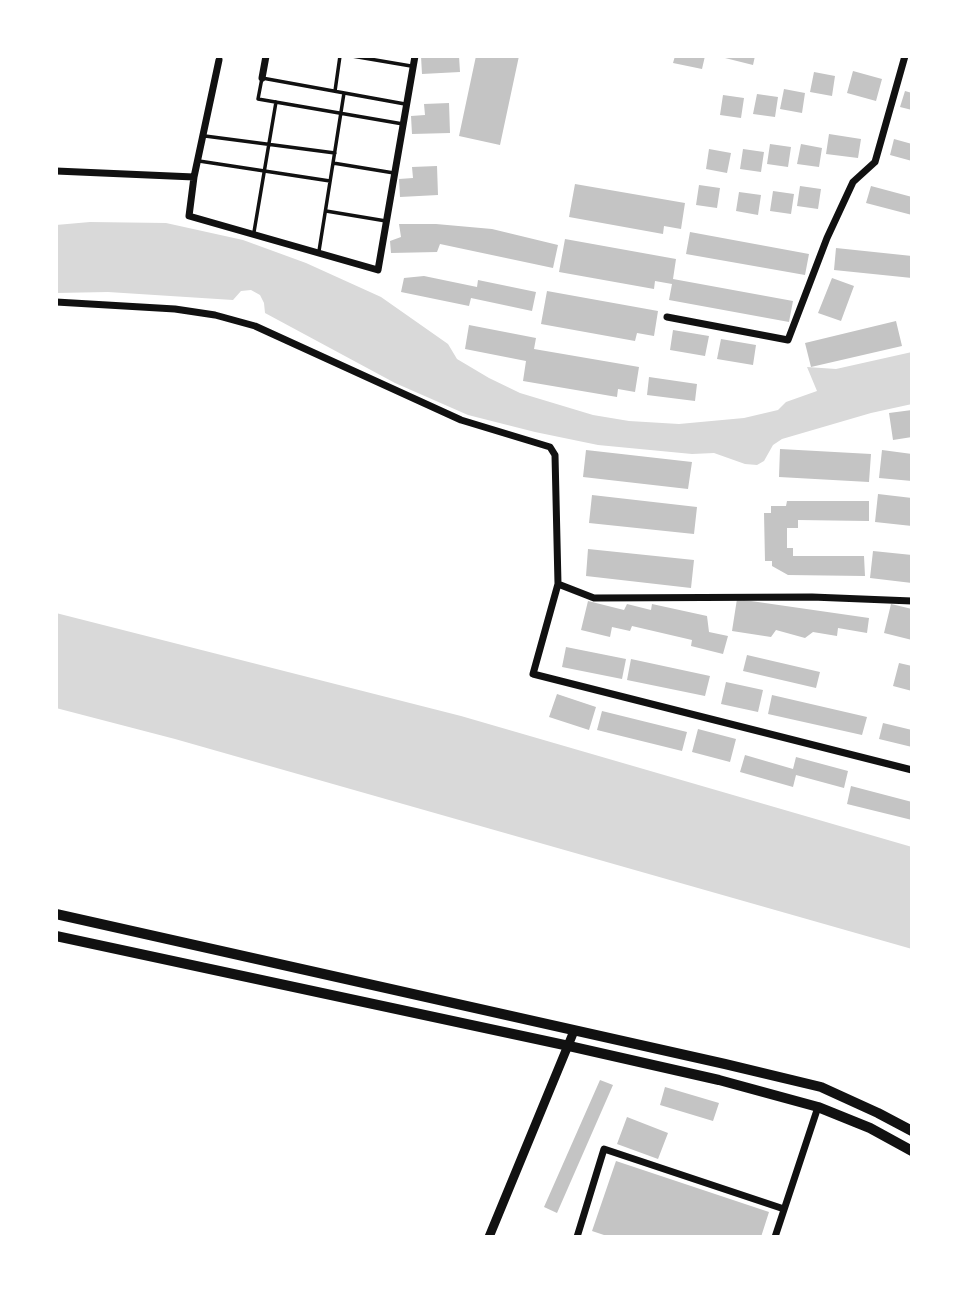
<!DOCTYPE html>
<html>
<head>
<meta charset="utf-8">
<style>
  body { margin:0 }
  #map { position:relative; width:968px; height:1293px; overflow:hidden; background:#fff; font-family:"Noto Sans",sans-serif }
  canvas { display:block }
  .frame { position:absolute; inset:0; border:58px solid #fff; pointer-events:none }
</style>
</head>
<body>
<div id="map">
<canvas width="968" height="1293"></canvas>
<div class="frame"></div>
</div>
<script>
const c = document.querySelector('canvas').getContext('2d');
c.lineJoin = 'round';
function paint(path, color) { c.fillStyle = color; c.fill(path, 'evenodd'); }
const toPath = rows => new Path2D(rows.map(r => 'M' + r).join(''));
function trace(path, color, width, dash) { c.strokeStyle = color; c.lineWidth = width; c.lineCap = dash ? 'butt' : 'round'; c.setLineDash(dash || []); c.stroke(path); }
const water = toPath([
  [90,222,166,223,243,240,306,263,381,297,448,344,457,359,489,378,520,393,593,415,629,421,679,424,744,418,778,410,786,402,817,391,807,367,836,369,912,352,912,404,871,413,782,439,773,445,764,461,757,465,745,464,714,453,692,454,598,445,535,432,468,415,395,383,265,313,264,303,260,295,251,290,241,291,233,300,108,292,56,293,56,225],
  [56,613,461,716,912,847,912,949,175,739,56,708]
]);
const building = toPath([
  [421,56,459,56,460,72,422,74],
  [476,56,519,56,500,145,459,136],
  [675,56,705,56,702,69,673,63],
  [717,56,755,56,753,65],
  [853,71,882,79,876,101,847,93],
  [814,72,835,76,832,96,810,92],
  [784,89,805,93,802,113,780,109],
  [905,91,912,93,912,110,900,107],
  [757,94,778,97,775,117,753,114],
  [723,95,744,98,741,118,720,115],
  [449,103,450,133,412,134,411,116,425,115,424,104],
  [829,134,861,139,858,158,826,154],
  [894,139,912,144,912,161,890,155],
  [770,144,791,147,788,167,767,164],
  [801,144,822,148,819,167,797,164],
  [709,149,731,153,727,173,706,169],
  [743,149,764,152,761,172,740,169],
  [437,166,438,195,400,197,399,179,413,178,412,167],
  [575,184,685,203,681,229,664,226,663,234,569,217],
  [699,185,720,188,717,208,696,205],
  [800,186,821,189,818,209,797,206],
  [871,186,912,197,912,215,866,203],
  [773,191,794,194,791,214,770,211],
  [739,192,761,195,758,215,736,211],
  [399,224,436,224,492,229,558,245,553,268,440,244,437,252,391,253,390,241,401,237],
  [690,232,809,254,805,275,686,254],
  [565,239,676,259,673,279,793,301,789,322,669,300,672,284,655,281,654,289,559,272],
  [836,248,912,256,912,278,834,270],
  [424,276,477,287,478,280,536,292,532,311,471,298,469,306,401,292,404,278],
  [832,278,854,286,841,321,818,313],
  [547,291,658,311,654,336,637,333,635,341,541,324],
  [896,321,902,346,811,367,805,343],
  [469,325,536,338,534,349,639,367,635,392,618,389,617,397,523,381,526,361,465,349],
  [673,330,709,336,705,356,670,350],
  [721,339,756,345,753,365,717,359],
  [649,377,697,384,695,401,647,395],
  [912,410,912,437,893,440,889,413],
  [780,449,871,454,869,482,779,477],
  [586,450,692,462,688,489,583,477],
  [882,450,912,454,912,481,879,478],
  [878,494,912,498,912,526,875,522],
  [592,495,697,507,694,534,589,523],
  [787,501,869,501,869,521,798,520,798,528,787,528,787,548,793,548,793,556,864,556,865,576,788,575,772,566,772,561,765,561,764,513,771,513,771,506,786,506],
  [588,549,694,560,691,588,586,576],
  [873,551,912,555,912,583,870,578],
  [737,599,869,618,867,633,838,628,837,636,813,632,805,638,776,630,771,637,732,631],
  [588,601,624,610,627,604,651,610,652,604,707,616,709,632,728,636,723,654,691,646,692,640,632,626,630,631,612,627,610,637,581,630],
  [891,604,912,609,912,640,884,633],
  [566,647,626,659,622,679,562,667],
  [747,655,820,672,816,688,743,671],
  [631,659,710,676,705,696,627,680],
  [899,663,912,666,912,691,893,686],
  [726,682,763,690,758,712,721,704],
  [557,694,596,707,589,730,549,717],
  [772,695,867,717,862,735,768,714],
  [602,711,687,732,682,751,597,730],
  [883,723,912,730,912,747,879,739],
  [698,729,736,739,730,762,692,752],
  [745,755,793,769,796,757,848,771,844,788,796,775,793,787,740,772],
  [851,786,912,802,912,820,847,804],
  [600,1080,613,1085,557,1213,544,1207],
  [665,1087,719,1103,713,1121,660,1105],
  [627,1117,668,1133,658,1159,617,1144],
  [616,1161,769,1212,761,1237,610,1237,592,1231]
]);
const service = toPath([
  [352,56,411,66],
  [335,91,340,56],
  [344,93,333,163,394,173],
  [403,124,258,99,262,78,405,104],
  [205,136,335,153],
  [199,161,330,181],
  [326,211,386,221],
  [254,232,276,102],
  [319,251,333,163]
]);
const minor = toPath([
  [219,60,194,177,189,216,378,270,415,56],
  [262,78,266,56],
  [56,171,194,177],
  [56,302,175,309,215,315,255,326,461,420,550,447,555,455,558,584,533,674,912,770],
  [667,317,788,340,827,238,853,182,875,162,905,56],
  [558,584,594,598,812,597,912,601],
  [577,1237,604,1149,784,1209],
  [775,1237,818,1107]
]);
const tertiary = toPath([
  [489,1237,574,1031]
]);
const secondary = toPath([
  [56,914,725,1064,821,1087,878,1113,912,1131],
  [56,936,569,1046,719,1080,818,1107,870,1128,912,1151]
]);
paint(water, '#d9d9d9');
paint(building, '#c4c4c4');
trace(service, '#111', 3.5);
trace(minor, '#111', 7);
trace(tertiary, '#111', 9);
trace(secondary, '#111', 10);
</script>
</body>
</html>
